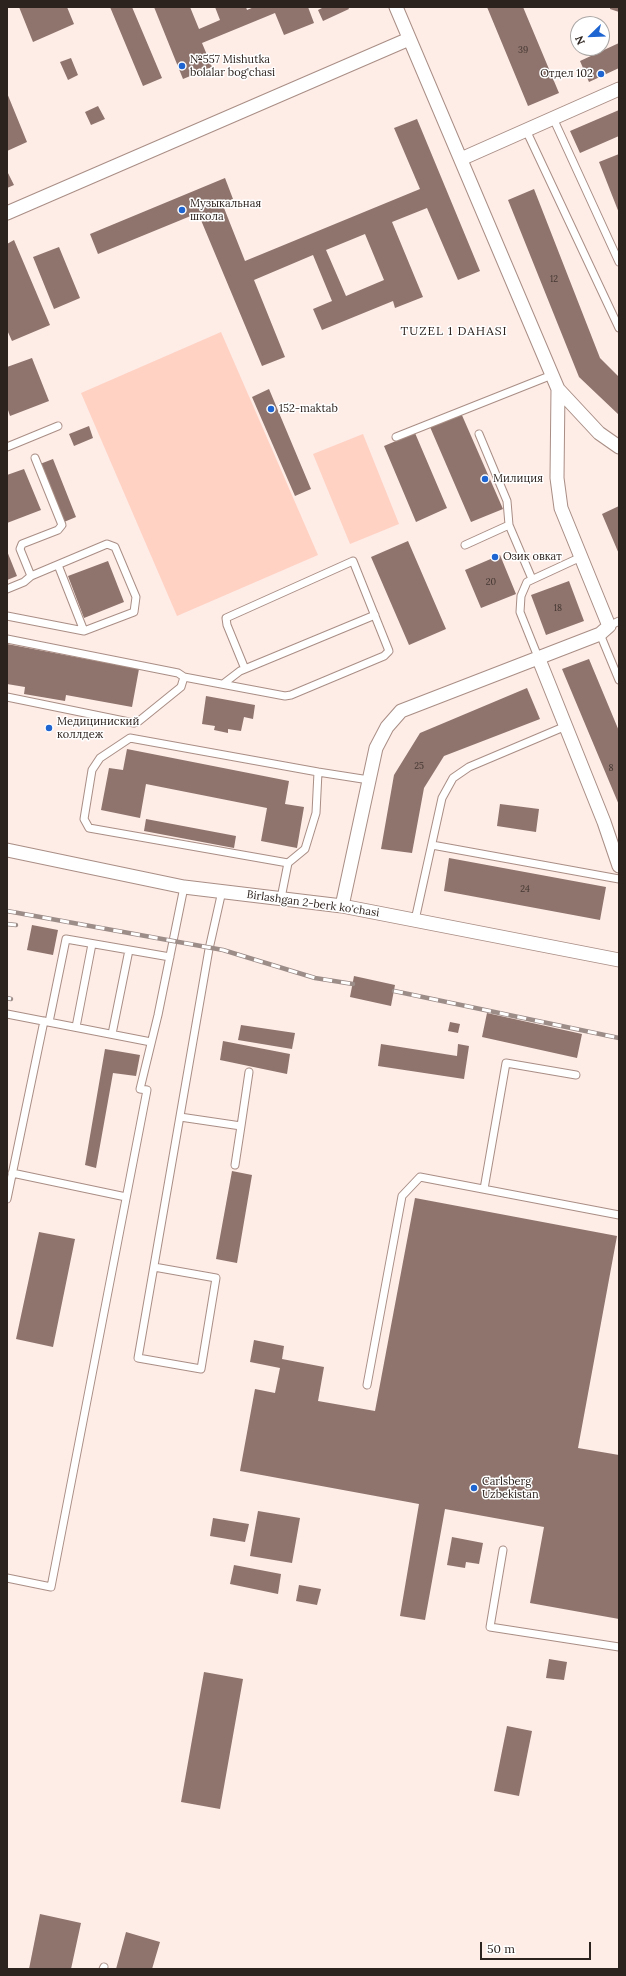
<!DOCTYPE html>
<html>
<head>
<meta charset="utf-8">
<style>
  body { margin:0 }
  #map { position:relative; width:626px; height:1976px; overflow:hidden; background:#feece7; font-family:Lora,serif }
  canvas { display:block }
  .frame { position:absolute; inset:0; border:8px solid #2c221e; pointer-events:none }
  .north { position:absolute; left:570px; top:16px; width:40px; height:40px; box-sizing:border-box; background:#fff; border:1px solid #aba7a5; border-radius:50%; rotate:247deg; font-size:11px; font-weight:700; line-height:16px; text-align:center; color:#2c221e }
  .north::after { content:''; display:block; margin:auto; width:14px; height:18px; background:#1f65d1; clip-path:polygon(50% 0,100% 100%,50% 72%,0 100%) }
  .scale { position:absolute; left:480px; top:1942px; width:111px; height:18px; box-sizing:border-box; border:2px solid #2c221e; border-top:0; padding-left:5px; font-size:12px; line-height:14px; white-space:nowrap; color:#2c221e; -webkit-text-stroke:3px #fff; paint-order:stroke }
</style>
</head>
<body>
<div id="map">
<canvas width="626" height="1976"></canvas>
<div class="frame"></div>
<div class="north">N</div>
<div class="scale">50 m</div>
</div>
<script>
const c = document.querySelector('canvas').getContext('2d');
c.lineJoin = 'round';
function paint(path, color) { c.fillStyle = color; c.fill(path, 'evenodd'); }
const toPath = rows => new Path2D(rows.map(r => 'M' + r).join(''));
function trace(path, color, width, dash) { c.strokeStyle = color; c.lineWidth = width; c.lineCap = dash ? 'butt' : 'round'; c.setLineDash(dash || []); c.stroke(path); }
function drawText(font, color, halo, rows, align = 'center') {
  c.font = font + ' Lora,serif'; c.lineWidth = 3; c.setLineDash([]); c.textBaseline = 'middle'; c.strokeStyle = halo; c.fillStyle = color; for (const [text, x, y, turn = 0] of rows) {
    c.save(); c.translate(x, y); c.rotate((+turn || 0) * Math.PI / 180); c.textAlign = isNaN(turn) ? turn : align; if (halo) c.strokeText(text, 0, 0); c.fillText(text, 0, 0); c.restore();
  }
}
const green = toPath([
  [221,332,318,555,177,616,81,393],
  [363,434,399,524,350,544,313,454]
]);
const building = toPath([
  [19,7,67,7,74,24,33,42],
  [110,7,132,7,162,78,143,86],
  [154,7,190,7,199,29,220,20,215,7,246,7,247,10,254,7,308,7,314,23,284,35,275,13,202,43,212,67,183,79],
  [324,7,348,7,349,9,323,21,318,10],
  [487,7,523,7,559,93,528,106],
  [610,7,619,7,619,12,610,9],
  [619,43,619,68,589,82,580,61],
  [71,58,78,75,68,80,60,62],
  [7,93,27,142,7,151],
  [98,106,105,119,91,125,85,112],
  [619,110,619,136,580,153,570,131],
  [417,119,480,271,458,280,427,208,392,222,423,297,395,308,393,301,322,330,313,309,332,301,313,255,254,280,285,357,262,366,198,213,98,254,90,234,225,178,233,199,222,203,245,261,420,189,394,128],
  [365,234,384,280,346,296,326,250],
  [619,154,619,213,599,162],
  [7,171,14,185,7,188],
  [534,189,600,358,619,377,619,415,579,377,508,200],
  [14,240,50,325,12,341,7,330,7,244],
  [59,247,80,298,54,309,33,257],
  [32,358,49,401,10,416,7,407,7,367],
  [269,389,311,489,295,496,252,397],
  [461,413,503,509,471,522,430,427],
  [89,426,93,438,74,446,69,434],
  [415,433,447,508,416,522,384,446],
  [53,459,76,517,64,522,40,464],
  [24,469,41,510,7,523,7,475],
  [619,506,619,554,602,514],
  [408,541,446,629,409,645,371,557],
  [7,551,17,576,7,580],
  [500,555,516,594,481,608,465,570],
  [108,561,124,602,84,618,68,576],
  [569,581,584,621,546,635,531,595],
  [7,644,139,669,132,707,66,695,65,701,24,694,25,687,7,684],
  [589,659,619,731,619,805,562,669],
  [527,688,540,719,444,756,424,788,412,853,381,849,394,775,420,733],
  [206,696,255,705,253,719,244,717,241,731,228,729,228,733,214,730,215,726,202,724],
  [127,749,289,781,285,804,304,807,297,848,261,841,267,808,146,784,140,818,101,810,109,768,123,770],
  [500,804,539,809,536,832,497,826],
  [146,819,236,836,234,848,144,831],
  [449,858,606,887,600,920,444,891],
  [32,925,58,930,53,955,27,950],
  [354,976,395,985,391,1006,350,997],
  [487,1013,582,1034,577,1058,482,1037],
  [450,1022,460,1024,458,1033,448,1031],
  [241,1025,295,1033,292,1049,238,1040],
  [223,1041,290,1054,287,1074,220,1060],
  [381,1044,457,1056,458,1044,469,1046,464,1079,378,1066],
  [105,1049,140,1055,136,1076,113,1073,96,1168,85,1165],
  [232,1171,252,1175,237,1263,216,1259],
  [415,1198,617,1236,578,1448,619,1455,619,1619,530,1603,544,1527,445,1509,425,1620,400,1616,419,1504,240,1471,255,1389,275,1393,280,1368,250,1362,254,1340,284,1346,282,1359,324,1367,318,1401,375,1411],
  [39,1232,75,1239,53,1347,16,1339],
  [258,1511,300,1518,292,1563,250,1556],
  [213,1518,249,1524,245,1542,210,1536],
  [452,1537,483,1543,479,1564,466,1562,465,1568,447,1565],
  [234,1565,281,1574,278,1594,230,1584],
  [299,1585,321,1589,317,1605,296,1601],
  [549,1659,567,1662,564,1680,546,1678],
  [204,1672,243,1679,220,1809,181,1802],
  [507,1726,532,1731,519,1796,494,1791],
  [40,1914,81,1923,71,1969,29,1969],
  [126,1932,160,1942,152,1969,116,1969]
]);
const service = toPath([
  [553,118,619,262],
  [526,130,619,328],
  [479,434,507,501,509,525,532,579],
  [396,437,552,375],
  [7,447,58,426],
  [465,545,509,525],
  [58,565,84,631],
  [7,589,24,582,31,576,20,549,22,544,58,530,62,525,35,458],
  [7,616,84,631,134,612,136,597,115,547,107,544,31,576],
  [609,626,619,621],
  [600,634,619,680],
  [7,639,178,673,184,677,181,687,139,721,134,723,7,697],
  [538,657,520,612,521,596,527,582,581,557],
  [184,677,285,696,291,695,384,656,389,651,353,561,226,618,227,625,245,669],
  [223,684,240,671,375,615],
  [432,845,619,879],
  [288,863,89,828,84,819,92,770,100,758,130,738,318,772],
  [281,898,288,863,305,849,316,813,318,772,369,780],
  [415,920,442,798,453,778,469,767,566,726],
  [7,1014,151,1042],
  [49,1022,66,939,170,957],
  [76,1027,92,944],
  [112,1034,129,950],
  [180,1117,241,1126,249,1072],
  [235,1165,241,1126],
  [12,1173,126,1197],
  [484,1189,506,1063,576,1075],
  [7,1199,44,1021],
  [154,1267,216,1278,201,1369,138,1358,209,949,222,891],
  [367,1385,402,1196,420,1177,619,1215],
  [503,1550,490,1627,619,1647],
  [7,1578,51,1587,147,1090,140,1089,158,1015,184,887],
  [103,1969,104,1967]
]);
const minor = toPath([
  [396,7,558,389,599,433,619,447],
  [461,159,619,89],
  [7,213,409,39],
  [538,657,604,822,619,866],
  [7,850,184,887,342,906,619,960],
  [342,906,376,748,387,727,401,711,600,634,609,626,561,508,557,478,558,389]
]);
const rail = toPath([
  [7,911,223,950,315,978,353,984],
  [7,924,16,925],
  [394,991,619,1038],
  [7,998,11,999]
]);
const markers = [
  [182,66,4,"#1f65d1"],
  [601,74,4,"#1f65d1"],
  [182,210,4,"#1f65d1"],
  [271,409,4,"#1f65d1"],
  [485,479,4,"#1f65d1"],
  [495,557,4,"#1f65d1"],
  [49,728,4,"#1f65d1"],
  [474,1488,4,"#1f65d1"]
];
const numberNames = [
  ["39",523,50],
  ["12",554,279],
  ["20",491,582],
  ["18",558,608],
  ["25",419,766],
  ["8",611,768],
  ["24",525,889]
];
const poiNames = [
  ["№557 Mishutka",190,60],
  ["bolalar bog'chasi",190,73],
  ["Отдел 102",593,74,"right"],
  ["Музыкальная",190,204],
  ["школа",190,217],
  ["152-maktab",279,409],
  ["Милиция",493,479],
  ["Озик овкат",503,557],
  ["Медициниский",57,722],
  ["коллдеж",57,735],
  ["Carlsberg",482,1482],
  ["Uzbekistan",482,1495]
];
const streetNames = [
  ["Birlashgan 2-berk ko'chasi",313,904,8]
];
const neighbourhoodNames = [
  ["TUZEL 1 DAHASI",454,332]
];
paint(green, '#ffd2c4');
paint(building, '#8e746c');
trace(service, '#a98e85', 9);
trace(minor, '#a98e85', 15);
trace(service, '#fff', 7);
trace(minor, '#fff', 13);
trace(rail, '#9c8d89', 4.5);
trace(rail, '#fff', 3, [9]);
for (const [x, y, r, color] of markers) { const dot = new Path2D(); dot.arc(x, y, r, 0, 2 * Math.PI); c.fillStyle = color; c.fill(dot); trace(dot, '#fff', 1.5); }
drawText('9px', '#443632', null, numberNames);
drawText('11px', '#2c221e', '#fff', poiNames, 'left');
drawText('11px', '#2c221e', '#fff', streetNames);
c.letterSpacing = '1px';
drawText('12px', '#2c221e', '#fff', neighbourhoodNames);
c.letterSpacing = '0px';
</script>
</body>
</html>
